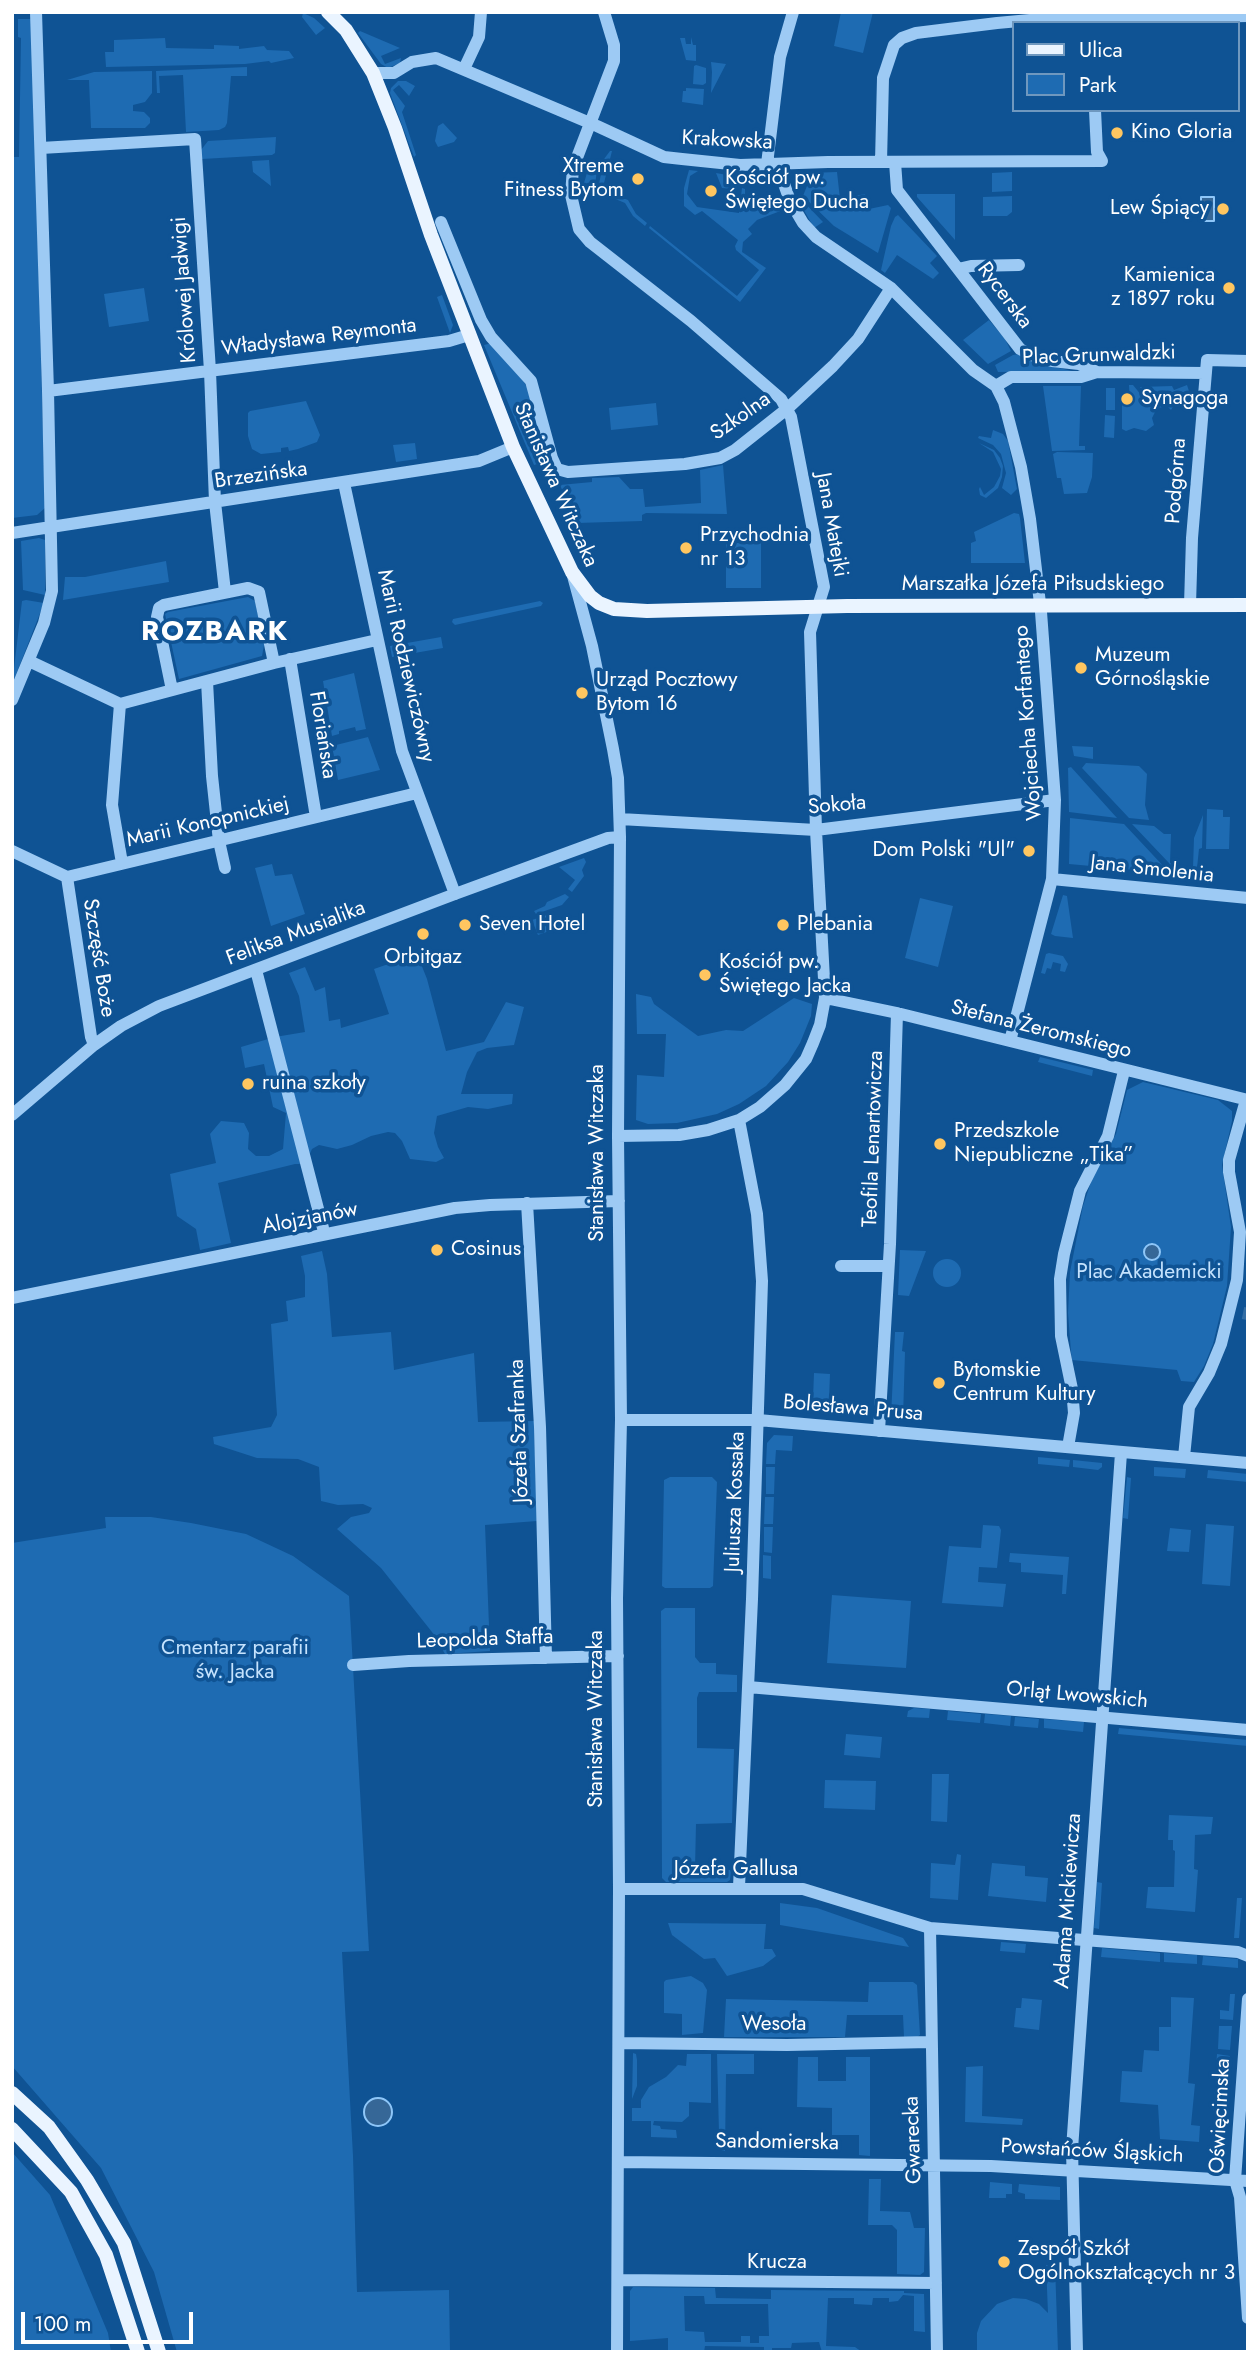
<!DOCTYPE html>
<html>
<head>
<meta charset="utf-8">
<style>
  body { margin:0 }
  #map { position:relative; width:1260px; height:2364px; overflow:hidden; background:#0f5394; font-family:Jost,sans-serif }
  canvas { display:block }
  .frame { position:absolute; inset:0; border:14px solid #fff; pointer-events:none }
  .legend { position:absolute; left:1012px; top:21px; width:228px; height:91px; box-sizing:border-box; background:#0f5394; border:2px solid #6f98bf; margin:0; padding:9px 12px; list-style:none; font-size:21px; color:#fff }
  .legend li { display:flex; align-items:center; gap:14px; height:35px }
  .legend b { width:35px; border:2px solid #6f98bf }
  .scale { position:absolute; left:21px; top:2312px; width:172px; height:32px; box-sizing:border-box; border:4px solid #fff; border-top:0; padding-left:9px; font-size:21px; line-height:24px; white-space:nowrap; color:#fff; -webkit-text-stroke:5px #0f5394; paint-order:stroke }
</style>
</head>
<body>
<div id="map">
<canvas width="1260" height="2364"></canvas>
<div class="frame"></div>
<ul class="legend">
<li><b style="height:9px;background:#eaf4ff"></b>Ulica</li>
<li><b style="height:19px;background:#1e6bb2"></b>Park</li>
</ul>
<div class="scale">100 m</div>
</div>
<script>
const c = document.querySelector('canvas').getContext('2d');
c.lineJoin = 'round';
function paint(path, color) { c.fillStyle = color; c.fill(path, 'evenodd'); }
const toPath = rows => new Path2D(rows.map(r => 'M' + r).join(''));
function trace(path, color, width, dash) { c.strokeStyle = color; c.lineWidth = width; c.lineCap = dash ? 'butt' : 'round'; c.setLineDash(dash || []); c.stroke(path); }
function drawText(font, color, halo, rows, align = 'center') {
  c.font = font + ' Jost,sans-serif'; c.lineWidth = 7; c.setLineDash([]); c.textBaseline = 'middle'; c.strokeStyle = halo; c.fillStyle = color; for (const [text, x, y, turn = 0] of rows) {
    c.save(); c.translate(x, y); c.rotate((+turn || 0) * Math.PI / 180); c.textAlign = isNaN(turn) ? turn : align; if (halo) c.strokeText(text, 0, 0); c.fillText(text, 0, 0); c.restore();
  }
}
const green = toPath([
  [841,12,873,12,863,53,834,46],
  [303,13,314,18,325,28,316,35,302,17],
  [18,19,32,19,45,508,37,515,12,518,12,157,19,157,21,38,18,37],
  [360,31,400,48,381,56,385,64,401,58,400,63,388,68,381,64,358,33],
  [691,37,693,45,696,45,696,61,686,60,680,38,685,38,686,44,691,44],
  [165,38,166,48,214,49,214,45,239,46,239,49,264,46,267,50,289,51,294,58,271,63,269,61,245,64,106,67,105,52,114,52,114,40],
  [711,62,726,64,711,93,712,72],
  [696,65,706,68,706,83,703,85,693,84,694,66],
  [247,67,247,76,231,76,227,123,225,127,219,130,186,132,183,75,159,76,160,93,157,93,156,71],
  [152,71,152,93,145,102,133,105,133,111,144,112,150,118,150,123,145,128,91,128,89,80,67,80,94,72],
  [398,81,406,81,415,86,409,96,399,85,393,90,405,106,402,112,416,155,414,157,390,93,391,88],
  [686,88,704,89,703,105,682,102,683,91,686,91],
  [443,123,457,138,454,142,438,147,435,141,438,126],
  [276,137,275,153,272,155,202,159,201,150,208,141],
  [610,151,612,151,603,187,606,188,605,191,628,200,636,214,647,223,645,226,633,216,625,203,601,193,598,189,604,159],
  [269,160,271,186,253,172,252,161],
  [589,166,597,170,595,185,584,183],
  [689,170,698,171,690,176,687,194,697,207,739,213,742,188,745,189,745,197,754,198,756,201,753,203,761,214,781,206,783,210,757,220,748,229,752,234,743,242,742,252,766,268,740,302,649,228,650,226,737,296,759,270,736,250,735,246,738,240,702,211,695,215,684,206,684,188],
  [837,172,840,199,865,194,869,209,888,205,891,208,878,253,834,226,803,196,809,181,809,173],
  [1012,172,1012,191,992,192,992,173],
  [716,173,733,176,733,189,722,188],
  [917,194,955,194,955,240,917,197],
  [1012,196,1012,212,1007,216,983,216,983,197],
  [797,198,800,198,823,222,814,228],
  [898,215,937,256,930,263,939,273,933,279,897,255,885,273,881,270,891,226,895,217],
  [144,288,149,321,109,327,104,294],
  [442,295,453,325,450,333,437,297],
  [989,320,1005,339,1011,351,988,364,963,340],
  [492,343,520,376,527,387,547,461,534,465,484,345],
  [1019,354,1037,363,1072,371,998,372,995,365,1013,355],
  [1129,385,1133,385,1155,412,1152,418,1154,425,1146,431,1134,428,1126,431,1122,429,1122,401,1130,403],
  [1187,385,1191,397,1174,405,1171,410,1167,406,1158,408,1140,387,1172,386,1174,390],
  [1043,386,1081,386,1079,446,1085,446,1085,450,1052,451],
  [1106,388,1115,388,1115,410,1106,410],
  [306,401,320,435,317,442,298,449,289,451,288,447,281,448,281,452,261,454,252,449,248,436,248,413,250,411],
  [656,403,658,425,611,430,609,408],
  [1105,415,1115,416,1114,438,1104,437],
  [993,430,1003,434,1008,441,1017,489,1011,495,1002,488,1006,473,1001,454,993,445,978,438,979,436,991,438],
  [415,443,417,459,396,462,393,445],
  [979,443,994,450,1000,458,1003,466,1002,477,998,488,986,498,980,495,979,489,980,487,984,495,994,487,1000,476,1001,469,993,452],
  [1057,452,1093,453,1092,477,1087,493,1064,494,1061,478,1057,478,1053,454],
  [723,465,727,514,646,513,642,515,642,521,577,523,560,485,592,482,592,478,619,477,630,489,643,489,645,507,701,503,700,470],
  [1014,513,1019,514,1020,518,1025,563,971,563,971,543,976,541,974,532],
  [39,538,45,540,45,595,23,590,21,541],
  [726,543,761,543,761,588,726,588],
  [166,561,169,582,63,600,65,577,85,577],
  [248,597,255,601,264,645,262,656,179,679,165,614,168,612],
  [26,600,44,603,12,685,22,601],
  [540,601,543,603,541,606,455,625,452,622,453,619],
  [441,637,443,648,392,657,390,646],
  [354,673,366,729,356,731,355,727,339,731,339,734,332,736,323,681],
  [368,737,380,770,338,780,332,746],
  [1072,746,1093,747,1093,759,1074,756],
  [1086,763,1139,766,1147,774,1145,805,1149,820,1129,818,1082,768],
  [1071,767,1117,818,1069,812,1068,768],
  [1207,809,1223,810,1223,817,1230,817,1229,849,1206,849],
  [1203,815,1202,848,1199,849,1197,868,1193,868,1194,838],
  [1070,818,1124,824,1166,869,1167,873,1069,864],
  [1132,824,1154,826,1164,834,1171,834,1170,863,1179,864,1179,875,1174,875,1169,863],
  [584,858,586,862,582,870,584,876,572,892,568,889,575,880,559,867],
  [272,864,275,876,292,874,305,914,271,926,255,868],
  [565,894,569,897,562,905,536,914,534,911,545,906,547,902],
  [1063,895,1067,896,1073,938,1055,936,1051,934],
  [920,898,953,906,938,967,905,958],
  [550,914,555,929,538,935,532,920],
  [1049,953,1063,956,1068,964,1065,972,1060,971,1061,964,1053,962,1051,969,1047,968,1045,974,1041,973,1046,954],
  [417,954,427,979,446,1051,484,1042,506,1002,524,1007,514,1045,487,1048,477,1052,467,1072,461,1094,513,1094,512,1104,488,1109,468,1107,437,1116,434,1133,438,1147,444,1158,436,1162,410,1159,402,1141,395,1133,388,1132,371,1136,352,1145,337,1149,319,1145,312,1149,305,1164,295,1164,218,1183,231,1243,200,1250,196,1229,177,1216,170,1174,216,1163,210,1134,221,1121,244,1123,249,1133,248,1149,256,1156,269,1156,283,1149,286,1113,273,1107,264,1064,245,1068,241,1047,275,1037,305,1032,299,996,289,973,305,967,315,991,325,987,329,1021,340,1019,341,1028,389,1014,374,969],
  [636,994,651,997,654,1004,698,1036,726,1030,743,1031,794,998,812,1004,811,1016,800,1043,788,1062,766,1086,739,1104,717,1114,677,1123,648,1124,636,1120,637,1075,664,1077,666,1034,637,1034],
  [1040,1057,1093,1070,1092,1076,1038,1062],
  [1143,1082,1218,1100,1232,1111,1232,1121,1222,1165,1231,1227,1227,1286,1213,1344,1204,1366,1194,1382,1181,1381,1177,1370,1072,1360,1071,1352,1068,1313,1070,1272,1083,1206,1092,1179,1116,1134,1127,1090],
  [900,1250,926,1251,909,1296,898,1295],
  [322,1251,327,1274,332,1337,391,1332,394,1370,474,1353,478,1422,534,1421,537,1521,485,1525,490,1651,445,1654,432,1632,381,1568,337,1529,351,1517,369,1513,372,1508,363,1504,338,1505,321,1501,319,1467,298,1459,257,1458,214,1444,213,1437,271,1427,277,1415,271,1324,288,1321,286,1301,305,1297,305,1276,301,1256],
  '933 1273a14 14 0 1 1 28 0a14 14 0 1 1-28 0Z',
  [895,1332,904,1332,902,1351,905,1352,903,1418,891,1417],
  [814,1373,830,1374,829,1400,813,1399],
  [774,1435,793,1436,792,1451,776,1450,775,1464,766,1464,767,1443],
  [1038,1457,1070,1460,1069,1467,1038,1464],
  [1073,1460,1102,1463,1102,1467,1098,1470,1073,1467],
  [766,1467,775,1467,774,1494,766,1494],
  [1154,1467,1186,1469,1185,1478,1154,1476],
  [1208,1470,1248,1474,1248,1482,1207,1478],
  [670,1477,712,1477,717,1482,713,1586,710,1588,665,1588,662,1586,664,1480],
  [1127,1477,1131,1478,1128,1519,1123,1518],
  [765,1497,774,1497,773,1524,764,1524],
  [105,1517,151,1517,191,1523,246,1534,293,1556,349,1596,369,1951,342,1952,353,2156,357,2292,449,2290,450,2352,177,2352,154,2272,101,2168,12,2066,12,1543,106,1528],
  [1206,1524,1234,1526,1230,1586,1202,1584],
  [983,1525,999,1526,1001,1530,997,1568,979,1567,978,1582,1006,1584,1003,1607,942,1603,949,1546,981,1548],
  [764,1527,773,1527,772,1553,764,1552],
  [1170,1528,1191,1530,1189,1552,1167,1551],
  [1010,1553,1069,1557,1066,1594,1062,1594,1063,1575,1021,1572,1021,1563,1009,1562],
  [763,1555,771,1556,771,1579,763,1578],
  [832,1595,911,1601,906,1668,827,1663],
  [665,1608,695,1608,695,1657,700,1663,716,1663,716,1674,737,1675,737,1692,699,1692,697,1698,697,1748,734,1749,732,1823,696,1824,695,1869,731,1870,730,1880,727,1882,666,1882,662,1878,661,1611],
  [914,1708,930,1709,929,1718,907,1717,908,1711],
  [948,1711,981,1714,980,1723,947,1720],
  [985,1714,1011,1716,1010,1726,984,1723],
  [1015,1717,1039,1719,1038,1728,1014,1726],
  [1044,1719,1084,1722,1083,1732,1044,1728],
  [1119,1728,1248,1740,1248,1746,1118,1734],
  [846,1734,882,1737,880,1758,844,1755],
  [932,1774,949,1774,947,1822,931,1821],
  [825,1780,876,1781,875,1810,824,1808],
  [1169,1815,1213,1817,1211,1834,1195,1835,1194,1869,1198,1870,1195,1912,1146,1908,1148,1887,1174,1887,1175,1851,1173,1850,1173,1840,1168,1840],
  [957,1854,961,1855,958,1900,930,1898,931,1863,955,1865],
  [992,1863,1025,1866,1025,1876,1048,1878,1046,1902,988,1896],
  [1097,1882,1102,1883,1099,1929,1094,1928],
  [1237,1898,1242,1898,1239,1938,1234,1938],
  [780,1903,817,1908,903,1938,909,1947,780,1925],
  [668,1923,766,1924,764,1949,772,1949,776,1956,763,1966,727,1976,715,1958,704,1959,672,1935],
  [1001,1942,1026,1944,1025,1953,1000,1951],
  [1102,1948,1160,1953,1160,1962,1101,1957],
  [1164,1953,1197,1955,1197,1964,1164,1962],
  [1203,1956,1238,1959,1238,1968,1202,1965],
  [691,1976,703,1983,707,1990,703,2033,682,2035,682,2014,664,2013,664,1982,666,1980],
  [869,1982,913,1982,917,1985,920,2035,917,2037,904,2037,903,2015,847,2015,845,2037,724,2037,726,1999,868,2002],
  [1230,1994,1235,1994,1233,2020,1220,2019,1220,2010,1229,2011],
  [1171,1997,1194,1998,1188,2083,1195,2084,1191,2125,1200,2126,1199,2142,1160,2139,1158,2105,1120,2102,1122,2071,1142,2072,1144,2050,1159,2051,1159,2027,1171,2027],
  [1022,1998,1042,2000,1039,2030,1014,2027,1016,2008,1021,2008],
  [1219,2026,1232,2026,1230,2050,1218,2049],
  [633,2053,636,2054,637,2060,637,2086,632,2099],
  [687,2054,711,2054,711,2103,689,2102,689,2116,682,2122,654,2121,653,2125,660,2126,661,2129,676,2130,677,2138,651,2137,651,2121,632,2121,632,2108,641,2108,641,2100,649,2087,666,2077,678,2065,686,2066],
  [717,2054,754,2054,754,2074,726,2074,725,2151,722,2151,719,2133],
  [1217,2054,1230,2056,1228,2084,1215,2083],
  [798,2057,818,2057,818,2081,846,2081,846,2057,870,2057,870,2156,859,2155,859,2135,832,2135,832,2108,797,2107],
  [983,2066,982,2116,1023,2119,1022,2125,965,2122,966,2067],
  [1215,2087,1228,2088,1226,2112,1213,2111],
  [12,2152,50,2195,108,2333,111,2352,12,2352],
  [869,2179,881,2179,880,2211,910,2212,914,2228,925,2228,924,2272,920,2275,897,2274,897,2230,892,2225,868,2225],
  [990,2182,1012,2184,1012,2194,1006,2194,1006,2198,989,2198],
  [1019,2184,1060,2187,1060,2200,1025,2199,1025,2194,1018,2192],
  [1046,2265,1055,2265,1058,2352,977,2352,977,2333,981,2321,997,2304,1013,2298,1026,2299,1039,2304,1048,2313],
  [633,2287,715,2288,716,2298,771,2299,771,2290,904,2291,904,2293,924,2294,925,2332,914,2331,914,2296,903,2295,898,2301,889,2302,889,2298,873,2298,872,2305,854,2304,854,2298,828,2298,826,2346,855,2347,862,2352,822,2352,819,2342,792,2343,791,2348,772,2348,772,2352,764,2352,764,2347,705,2346,704,2352,675,2352,675,2350,668,2350,668,2338,630,2341,630,2291],
  [684,2296,704,2296,705,2304,768,2304,769,2336,759,2336,759,2343,750,2343,750,2336,741,2336,741,2342,705,2342,704,2332,685,2331]
]);
const water = toPath([
  [1201,197,1214,197,1214,221,1201,221,1201,197],
  '1144 1252a8 8 0 1 1 16 0a8 8 0 1 1-16 0Z',
  '364 2112a14 14 0 1 1 28 0a14 14 0 1 1-28 0Z'
]);
const minorTunnel = toPath([
  [1243,1313,1248,1314]
]);
const minor = toPath([
  [604,12,614,45,614,61,573,168,571,195,579,229,590,242,691,321,781,399,791,417,824,587,810,632,816,830,825,998,820,1025,813,1043,806,1059,785,1085,760,1107,739,1120,708,1130,679,1135,618,1136],
  [464,69,479,37,481,12],
  [373,73,394,73,412,62,436,58,597,126,664,157,682,159,740,165,828,162,1102,161],
  [1095,110,1097,152,1102,161],
  [41,148,195,139,210,371,215,502,225,592],
  [881,162,883,78,894,45,902,38,916,33,997,23,1085,15,1092,19,1248,16],
  [895,162,897,190,1020,349,1031,355,1052,361,1079,364,1097,372],
  [767,164,780,57,793,12],
  [777,164,790,201,803,223,816,237,891,288,973,370,996,386,1004,402,1021,467,1030,519,1041,612,1055,800,1052,879,1010,1041],
  [441,222,481,320,491,337,531,381,552,458,557,469,568,472,685,464,720,458,735,450,788,408,833,366,858,339,891,288],
  [958,269,971,266,1019,265],
  [996,386,1011,377,1081,377,1097,372,1206,373],
  [48,391,449,341,469,335],
  [344,483,402,751,455,894],
  [12,533,479,461,513,447],
  [573,576,592,646,613,749,618,778,620,837,618,1136,621,1420,617,1598,619,1889,617,2352],
  [1190,605,1192,538,1207,360,1248,361],
  [290,659,316,817],
  [29,661,120,704,274,663,377,640],
  [207,681,212,776,219,841,225,868],
  [172,690,157,617,159,608,164,605,248,588,259,592,274,663],
  [12,700,44,623,52,591,48,391,36,12],
  [120,704,112,805,122,863],
  [620,819,816,830,1055,800],
  [12,851,67,877,417,793],
  [67,877,91,1037,94,1045],
  [1052,879,1248,898],
  [256,970,323,1228],
  [825,998,897,1013,1248,1100],
  [12,1115,94,1045,121,1026,159,1006,455,894,608,838,620,837],
  [739,1120,757,1214,762,1281,752,1599,739,1887],
  [527,1203,540,1427,546,1658],
  [841,1266,888,1266],
  [12,1298,455,1208,490,1205,619,1201],
  [621,1420,758,1420,1248,1463],
  [879,1431,890,1244,897,1013],
  [1068,1447,1074,1413,1072,1389,1061,1336,1060,1279,1064,1254,1080,1191,1108,1136,1124,1071],
  [1184,1457,1189,1407,1209,1373,1221,1344,1237,1280,1240,1232,1229,1172,1229,1160,1246,1100],
  [353,1665,409,1661,618,1656],
  [748,1687,1248,1730],
  [619,1889,803,1889,930,1928,1238,1952,1248,1956],
  [930,1928,937,2352],
  [1248,1999,1235,2180,1240,2197,1248,2318],
  [619,2043,787,2045,930,2042],
  [619,2162,991,2166,1248,2181],
  [618,2280,936,2283],
  [1077,2352,1072,2149,1121,1453]
]);
const major = toPath([
  [328,12,346,30,373,73,395,128,431,235,513,447,572,572,590,596,599,603,614,609,647,611,847,606,1248,605],
  [12,2093,49,2127,87,2180,124,2243,159,2352],
  [12,2129,71,2192,106,2255,138,2352]
]);
const markers = [
  [1117,133,7,"#ffc660"],
  [638,179,7,"#ffc660"],
  [711,191,7,"#ffc660"],
  [1223,209,7,"#ffc660"],
  [1229,288,7,"#ffc660"],
  [1127,399,7,"#ffc660"],
  [686,548,7,"#ffc660"],
  [1081,668,7,"#ffc660"],
  [582,693,7,"#ffc660"],
  [1029,851,7,"#ffc660"],
  [465,925,7,"#ffc660"],
  [783,925,7,"#ffc660"],
  [423,934,7,"#ffc660"],
  [705,975,7,"#ffc660"],
  [248,1084,7,"#ffc660"],
  [940,1144,7,"#ffc660"],
  [437,1250,7,"#ffc660"],
  [939,1383,7,"#ffc660"],
  [1004,2262,7,"#ffc660"]
];
const poiNames = [
  ["Kino Gloria",1131,133],
  ["Xtreme",624,167,"right"],
  ["Fitness Bytom",624,191,"right"],
  ["Kościół pw.",725,179],
  ["Świętego Ducha",725,203],
  ["Lew Śpiący",1209,209,"right"],
  ["Kamienica",1215,276,"right"],
  ["z 1897 roku",1215,300,"right"],
  ["Synagoga",1141,399],
  ["Przychodnia",700,536],
  ["nr 13",700,560],
  ["Muzeum",1095,656],
  ["Górnośląskie",1095,680],
  ["Urząd Pocztowy",596,681],
  ["Bytom 16",596,705],
  ["Dom Polski \"Ul\"",1015,851,"right"],
  ["Seven Hotel",479,925],
  ["Plebania",797,925],
  ["Orbitgaz",423,958,"center"],
  ["Kościół pw.",719,963],
  ["Świętego Jacka",719,987],
  ["ruina szkoły",262,1084],
  ["Przedszkole",954,1132],
  ["Niepubliczne „Tika”",954,1156],
  ["Cosinus",451,1250],
  ["Bytomskie",953,1371],
  ["Centrum Kultury",953,1395],
  ["Zespół Szkół",1018,2250],
  ["Ogólnokształcących nr 3",1018,2274]
];
const streetNames = [
  ["Krakowska",727,141,3],
  ["Królowej Jadwigi",185,290,-94],
  ["Rycerska",1004,296,53],
  ["Władysława Reymonta",319,338,-7],
  ["Plac Grunwaldzki",1099,356,-2],
  ["Szkolna",741,417,-35],
  ["Brzezińska",261,476,-8],
  ["Podgórna",1177,481,-86],
  ["Stanisława Witczaka",555,485,66],
  ["Jana Matejki",831,525,80],
  ["Marszałka Józefa Piłsudskiego",1033,585],
  ["Marii Rodziewiczówny",405,666,77],
  ["Wojciecha Korfantego",1029,723,-94],
  ["Floriańska",322,735,81],
  ["Sokoła",837,806,-5],
  ["Marii Konopnickiej",208,823,-13],
  ["Jana Smolenia",1152,870,6],
  ["Feliksa Musialika",296,934,-21],
  ["Szczęść Boże",98,958,81],
  ["Stefana Żeromskiego",1041,1030,14],
  ["Teofila Lenartowicza",874,1139,-88],
  ["Stanisława Witczaka",598,1153,-90],
  ["Alojzjanów",310,1219,-11],
  ["Bolesława Prusa",853,1409,5],
  ["Józefa Szafranka",520,1431,-92],
  ["Juliusza Kossaka",736,1502,-88],
  ["Leopolda Staffa",485,1640,-2],
  ["Orląt Lwowskich",1077,1696,5],
  ["Stanisława Witczaka",597,1719,-90],
  ["Józefa Gallusa",736,1870],
  ["Adama Mickiewicza",1069,1901,-86],
  ["Wesoła",774,2025],
  ["Oświęcimska",1221,2116,-87],
  ["Gwarecka",914,2140,-92],
  ["Sandomierska",777,2143,1],
  ["Powstańców Śląskich",1092,2152,3],
  ["Krucza",777,2263]
];
const parkNames = [
  ["Plac Akademicki",1149,1273],
  ["Cmentarz parafii",235,1649],
  ["św. Jacka",235,1673]
];
const districtNames = [
  ["ROZBARK",215,633]
];
paint(green, '#1e6bb2');
paint(water, '#366797');
trace(water, '#8ec6f8', 2);
trace(minorTunnel, '#336da4', 12, [12, 6]);
trace(minor, '#9dcaf4', 12);
trace(major, '#eaf4ff', 14);
for (const [x, y, r, color] of markers) { const dot = new Path2D(); dot.arc(x, y, r, 0, 2 * Math.PI); c.fillStyle = color; c.fill(dot); trace(dot, '#0f5394', 2.5); }
drawText('21px', '#fff', '#0f5394', poiNames, 'left');
drawText('21px', '#fff', '#0f5394', streetNames);
drawText('21px', '#c5e3fe', '#0f5394', parkNames);
c.letterSpacing = '2px';
drawText('bold 28px', '#fff', '#0f5394', districtNames);
c.letterSpacing = '0px';
</script>
</body>
</html>
